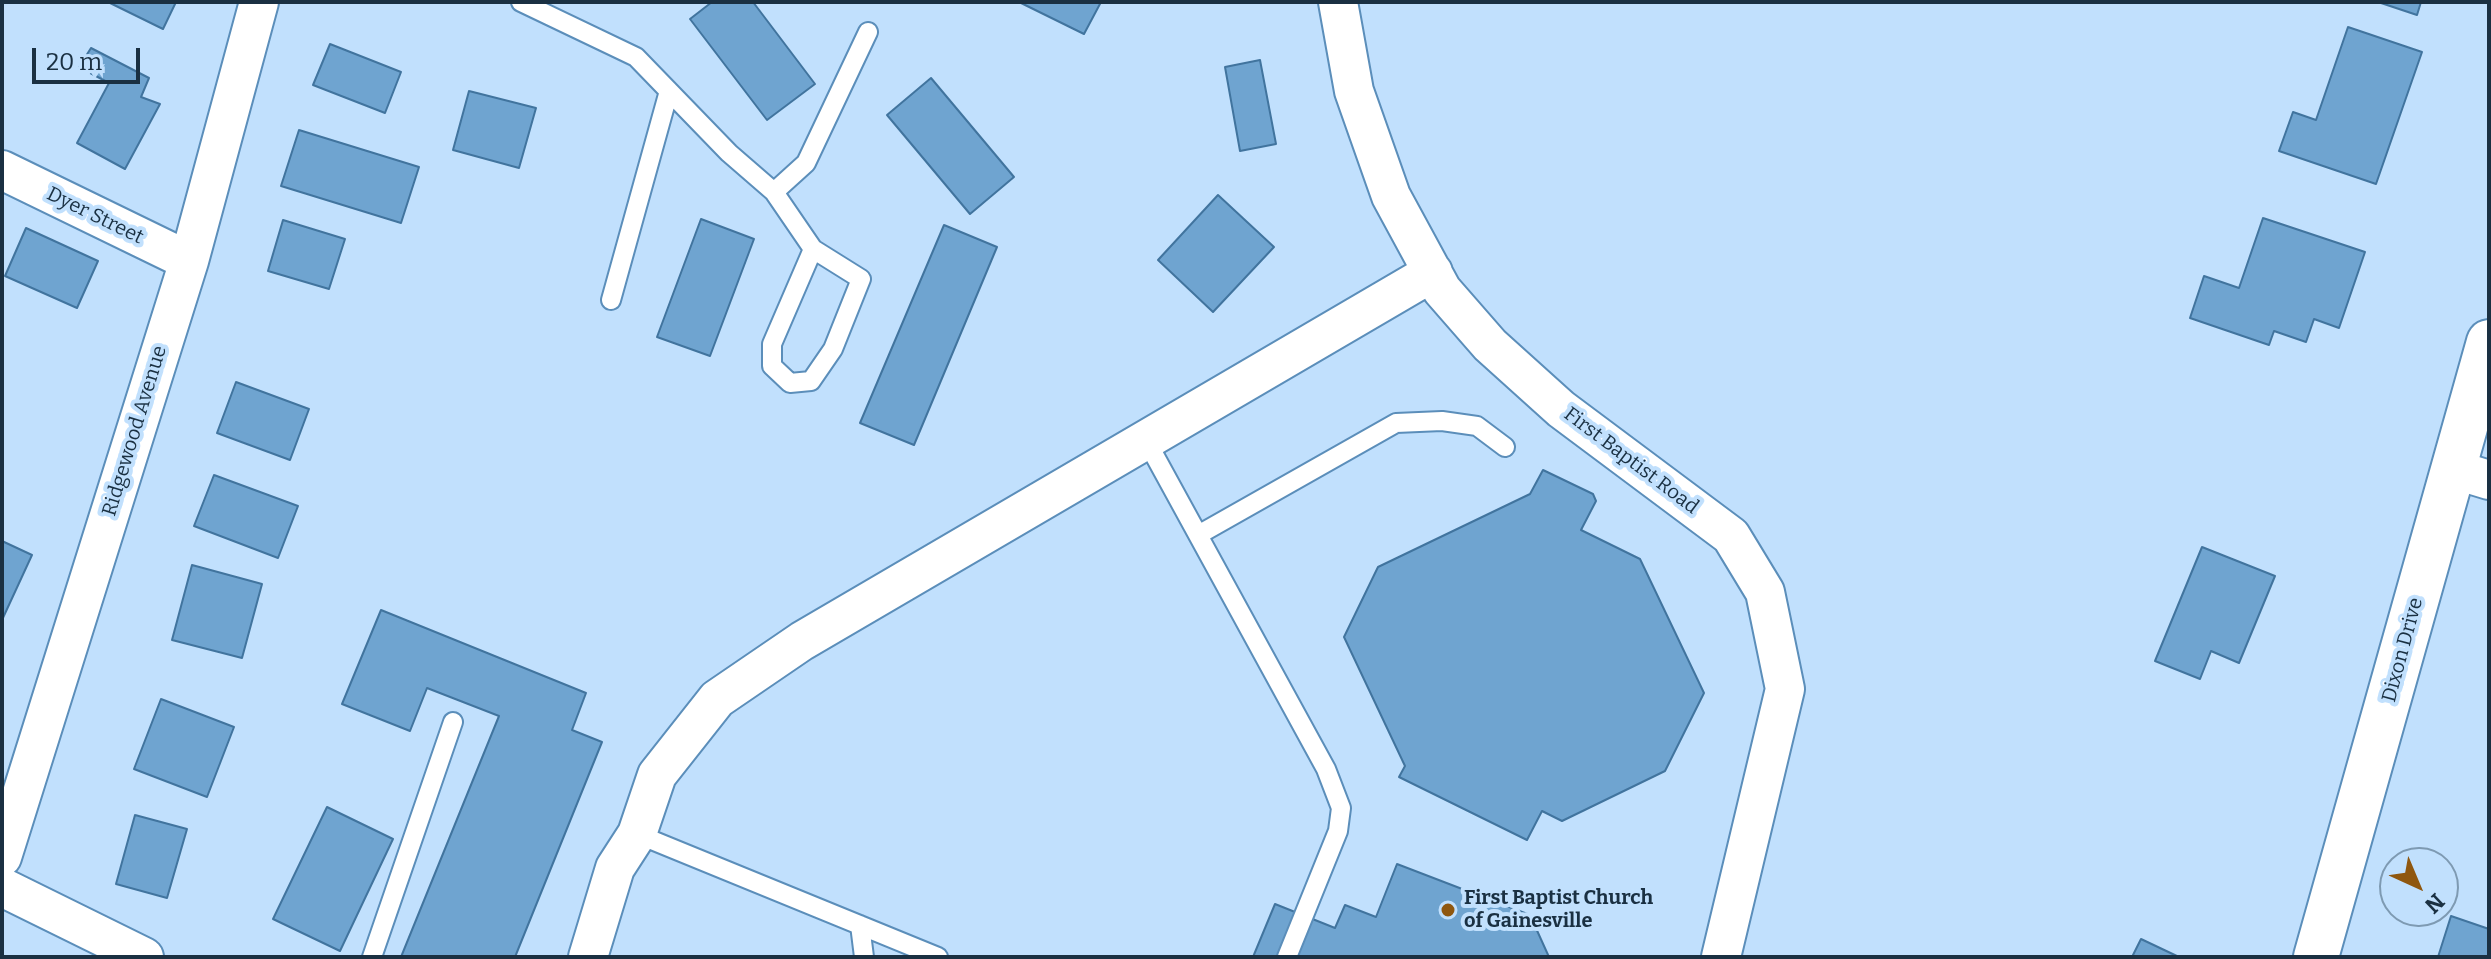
<!DOCTYPE html>
<html>
<head>
<meta charset="utf-8">
<style>
  body { margin:0 }
  #map { position:relative; width:2491px; height:959px; overflow:hidden; background:#c1e0fd; font-family:Bitter,serif }
  canvas { display:block }
  .frame { position:absolute; inset:0; border:4px solid #1a3042; pointer-events:none }
  .north { position:absolute; left:2379px; top:847px; width:80px; height:80px; box-sizing:border-box; background:#c1e0fd; border:2px solid #7e9ab2; border-radius:50%; rotate:136deg; font-size:22px; font-weight:700; line-height:32px; text-align:center; color:#1a3042 }
  .north::after { content:''; display:block; margin:auto; width:28px; height:36px; background:#8f570f; clip-path:polygon(50% 0,100% 100%,50% 72%,0 100%) }
  .scale { position:absolute; left:32px; top:48px; width:108px; height:36px; box-sizing:border-box; border:4px solid #1a3042; border-top:0; padding-left:10px; font-size:24px; line-height:28px; white-space:nowrap; color:#1a3042; -webkit-text-stroke:6px #c1e0fd; paint-order:stroke }
</style>
</head>
<body>
<div id="map">
<canvas width="2491" height="959"></canvas>
<div class="frame"></div>
<div class="north">N</div>
<div class="scale">20 m</div>
</div>
<script>
const c = document.querySelector('canvas').getContext('2d');
c.lineJoin = 'round';
function paint(path, color) { c.fillStyle = color; c.fill(path, 'evenodd'); }
const toPath = rows => new Path2D(rows.map(r => 'M' + r).join(''));
function trace(path, color, width, dash) { c.strokeStyle = color; c.lineWidth = width; c.lineCap = dash ? 'butt' : 'round'; c.setLineDash(dash || []); c.stroke(path); }
function drawText(font, color, halo, rows, align = 'center') {
  c.font = font + ' Bitter,serif'; c.lineWidth = 8; c.setLineDash([]); c.textBaseline = 'middle'; c.strokeStyle = halo; c.fillStyle = color; for (const [text, x, y, turn = 0] of rows) {
    c.save(); c.translate(x, y); c.rotate((+turn || 0) * Math.PI / 180); c.textAlign = isNaN(turn) ? turn : align; if (halo) c.strokeText(text, 0, 0); c.fillText(text, 0, 0); c.restore();
  }
}
const building = toPath([
  [108,2,176,2,163,29,108,2],
  [712,2,753,2,815,84,767,120,690,19,712,2],
  [1019,2,1101,2,1084,34,1019,2],
  [2378,2,2421,2,2417,15,2378,2],
  [2348,27,2422,52,2376,184,2279,151,2293,112,2316,120,2348,27],
  [330,44,401,72,385,113,313,85,330,44],
  [91,48,149,78,141,97,160,104,125,169,77,143,109,83,79,67,91,48],
  [1260,60,1276,144,1240,151,1225,67,1260,60],
  [931,78,1014,177,970,214,887,115,931,78],
  [469,91,536,108,519,168,453,150,469,91],
  [299,130,419,167,401,223,281,186,299,130],
  [1218,195,1274,247,1213,312,1158,260,1218,195],
  [2263,218,2365,252,2339,328,2314,319,2306,342,2274,331,2269,345,2190,318,2204,276,2239,288,2263,218],
  [701,219,754,239,710,356,657,337,701,219],
  [283,220,345,239,329,289,268,271,283,220],
  [944,225,997,247,914,445,860,423,944,225],
  [26,228,98,261,77,308,5,276,26,228],
  [236,382,309,409,290,460,217,433,236,382],
  [1543,470,1593,494,1596,501,1581,530,1640,559,1704,693,1665,771,1562,821,1542,811,1527,840,1399,777,1405,766,1344,637,1378,567,1530,494,1543,470],
  [214,475,298,506,278,558,194,526,214,475],
  [2,541,32,555,2,620,2,541],
  [2202,547,2275,576,2239,663,2211,651,2200,679,2155,661,2202,547],
  [192,565,262,584,242,658,172,640,192,565],
  [381,610,586,693,572,730,602,742,515,957,401,957,499,716,427,688,410,731,342,704,381,610],
  [161,699,234,727,207,797,134,769,161,699],
  [327,807,393,839,340,951,273,919,327,807],
  [135,815,187,829,167,898,116,884,135,815],
  [1397,864,1530,915,1549,957,1253,957,1275,904,1335,928,1345,905,1376,917,1397,864],
  [2451,916,2489,929,2489,957,2438,957,2451,916],
  [2141,939,2179,957,2132,957,2141,939]
]);
const service = toPath([
  [521,2,636,57,729,153,774,192,806,163,868,32],
  [774,192,813,249,772,344,772,366,790,383,811,381,833,349,861,279,813,249],
  [611,300,669,91],
  [1146,440,1326,769,1341,808,1338,831,1287,957],
  [1198,535,1396,423,1442,421,1477,426,1505,447],
  [637,834,938,957],
  [860,925,864,957],
  [372,957,453,722]
]);
const minor = toPath([
  [1338,2,1354,91,1391,196,1442,290,1490,345,1561,409,1731,536,1765,592,1785,689,1721,957],
  [2,170,189,261],
  [2453,469,2489,480],
  [2,857,189,261,259,2],
  [2,887,144,957],
  [588,957,615,868,637,834,657,775,717,699,802,641,1433,272]
]);
const tertiary = toPath([
  [2316,957,2489,342]
]);
const markers = [
  [1448,910,8,"#8f570f"]
];
const streetNames = [
  ["Dyer Street",95,216,26],
  ["Ridgewood Avenue",135,431,-73],
  ["First Baptist Road",1631,461,37],
  ["Dixon Drive",2403,650,-75]
];
const poiNames = [
  ["First Baptist Church",1464,898],
  ["of Gainesville",1464,921]
];
paint(building, '#6fa4d0');
trace(building, '#41749e', 2);
trace(service, '#5b8eba', 22);
trace(minor, '#5b8eba', 42);
trace(tertiary, '#5b8eba', 48);
trace(service, '#fff', 18);
trace(minor, '#fff', 38);
trace(tertiary, '#fff', 44);
for (const [x, y, r, color] of markers) { const dot = new Path2D(); dot.arc(x, y, r, 0, 2 * Math.PI); c.fillStyle = color; c.fill(dot); trace(dot, '#c1e0fd', 3); }
drawText('20px', '#1a3042', '#c1e0fd', streetNames);
drawText('bold 20px', '#1a3042', '#c1e0fd', poiNames, 'left');
</script>
</body>
</html>
